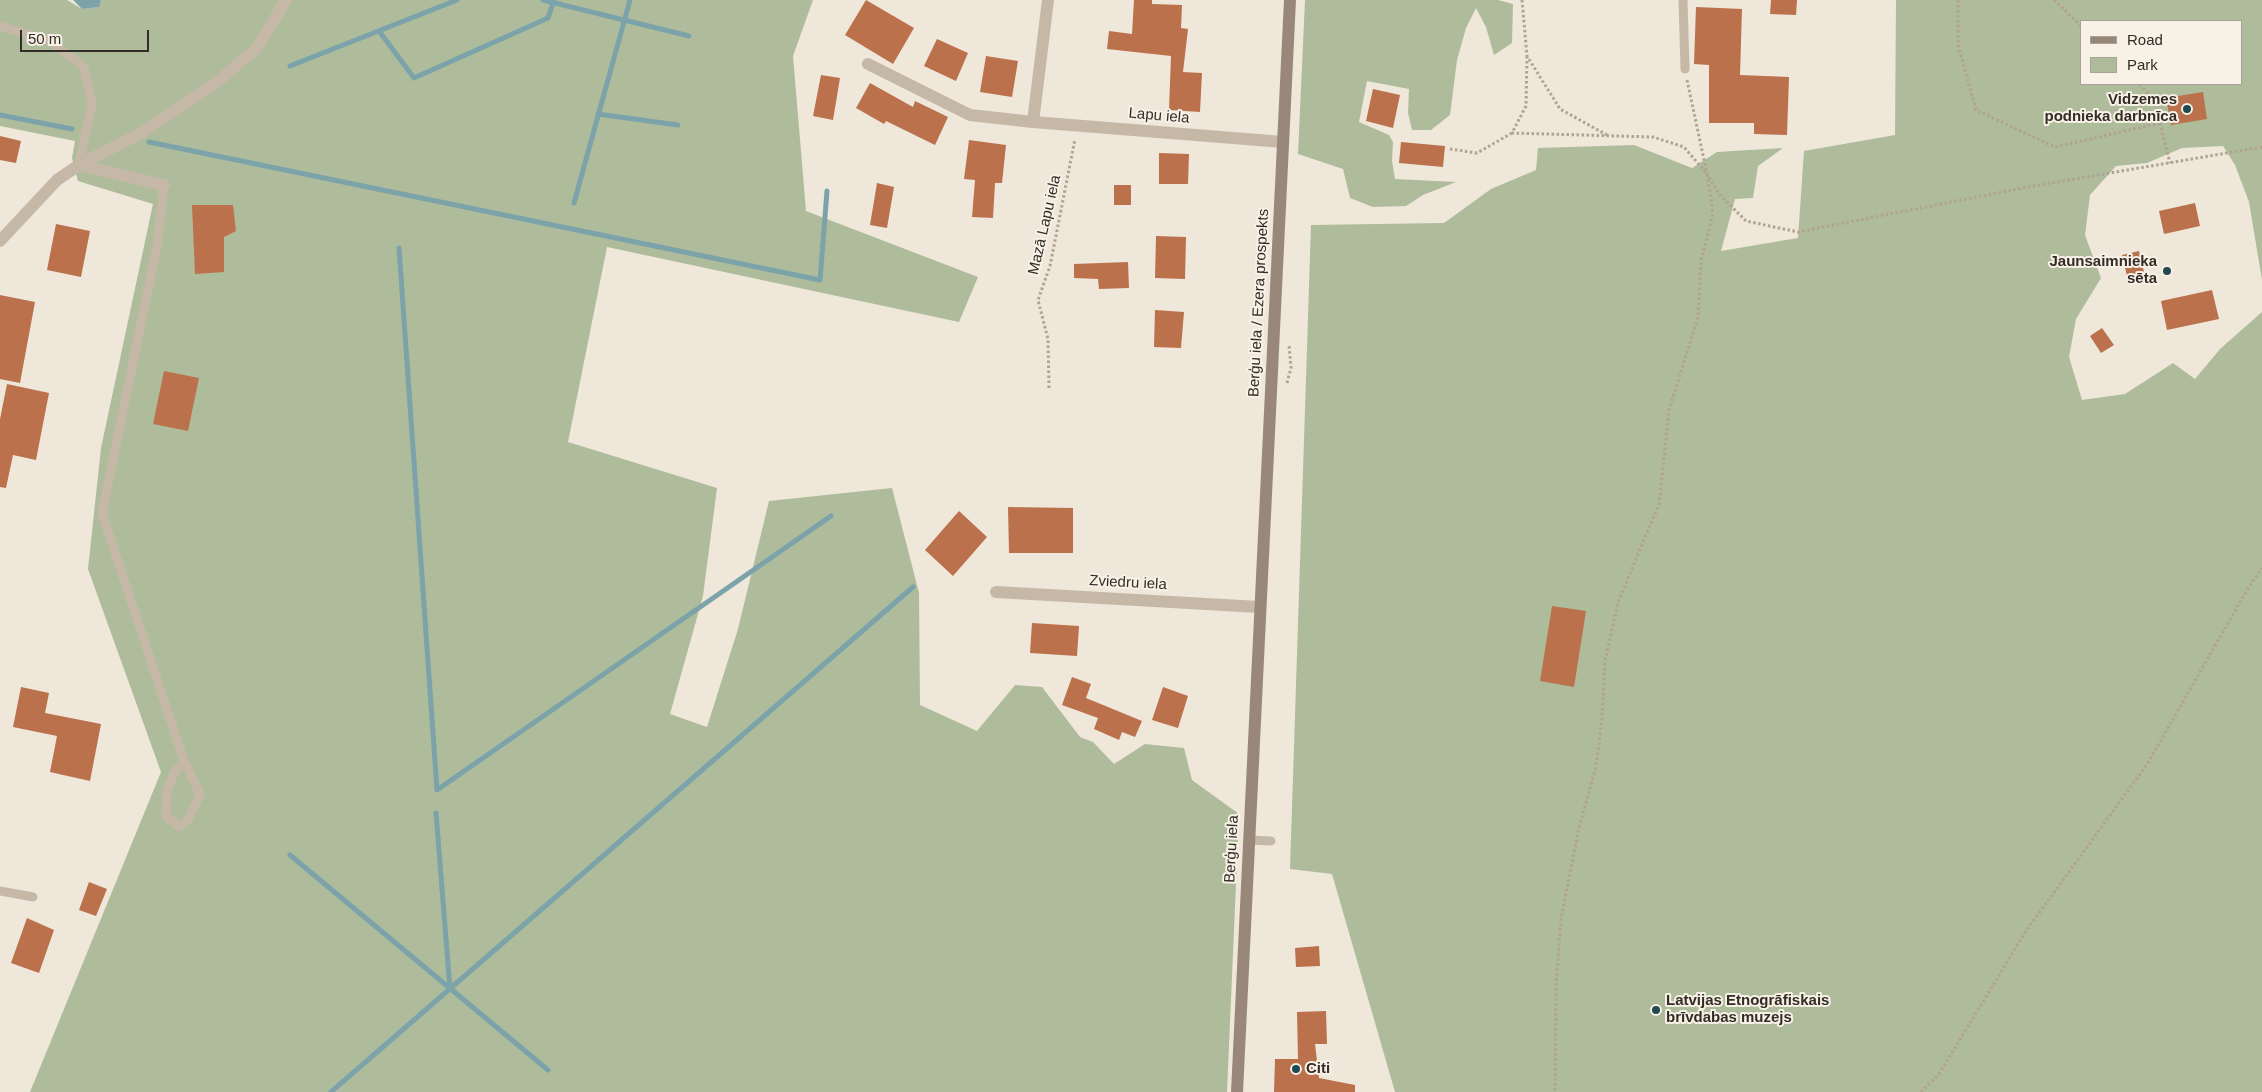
<!DOCTYPE html>
<html>
<head>
<meta charset="utf-8">
<style>
  body { margin:0 }
  #map { position:relative; width:2262px; height:1092px; overflow:hidden; background:#efe7da; font-family:Arial,sans-serif }
  canvas { display:block }
  .legend { position:absolute; left:2080px; top:20px; width:162px; height:65px; box-sizing:border-box; background:#f7f1e6; border:1px solid #a9a29a; margin:0; padding:6px 9px; list-style:none; font-size:15px; color:#332c27 }
  .legend li { display:flex; align-items:center; gap:10px; height:25px }
  .legend b { width:25px; border:1px solid #a9a29a }
  .scale { position:absolute; left:20px; top:30px; width:129px; height:22px; box-sizing:border-box; border:2px solid #332c27; border-top:0; padding-left:6px; font-size:15px; line-height:18px; white-space:nowrap; color:#332c27; -webkit-text-stroke:4px #f7f1e6; paint-order:stroke }
</style>
</head>
<body>
<div id="map">
<canvas width="2262" height="1092"></canvas>
<ul class="legend">
<li><b style="height:6px;background:#998779"></b>Road</li>
<li><b style="height:14px;background:#aebc9b"></b>Park</li>
</ul>
<div class="scale">50 m</div>
</div>
<script>
const c = document.querySelector('canvas').getContext('2d');
c.lineJoin = 'round';
function paint(path, color) { c.fillStyle = color; c.fill(path, 'evenodd'); }
const toPath = rows => new Path2D(rows.map(r => 'M' + r).join(''));
function trace(path, color, width, dash) { c.strokeStyle = color; c.lineWidth = width; c.lineCap = dash ? 'butt' : 'round'; c.setLineDash(dash || []); c.stroke(path); }
function drawText(font, color, halo, rows, align = 'center') {
  c.font = font + ' Arial,sans-serif'; c.lineWidth = 4; c.setLineDash([]); c.textBaseline = 'middle'; c.strokeStyle = halo; c.fillStyle = color; for (const [text, x, y, turn = 0] of rows) {
    c.save(); c.translate(x, y); c.rotate((+turn || 0) * Math.PI / 180); c.textAlign = isNaN(turn) ? turn : align; if (halo) c.strokeText(text, 0, 0); c.fillText(text, 0, 0); c.restore();
  }
}
const green = toPath([
  [0,0,67,0,82,9,98,7,101,0,813,0,793,56,806,211,978,277,959,322,607,247,568,442,717,488,703,596,670,714,707,727,738,629,769,501,892,488,919,593,920,705,977,731,1015,685,1042,687,1080,737,1093,742,1114,764,1145,744,1184,748,1192,780,1239,814,1227,1092,30,1092,161,772,88,569,101,448,153,204,78,181,72,158,75,141,0,126],
  [1305,0,1498,0,1513,4,1512,43,1494,55,1486,27,1476,8,1466,28,1457,60,1450,115,1431,130,1412,130,1408,113,1409,89,1367,81,1359,122,1389,135,1393,142,1392,161,1395,179,1456,182,1423,195,1406,206,1373,207,1350,198,1343,169,1298,154],
  [1896,0,2262,0,2262,280,2249,202,2235,165,2223,146,2182,148,2147,163,2116,166,2090,195,2085,235,2101,278,2076,319,2069,357,2082,400,2125,394,2173,363,2195,379,2220,349,2262,312,2262,1092,1395,1092,1332,874,1290,869,1311,225,1444,223,1491,189,1536,170,1538,148,1634,145,1692,168,1717,152,1783,148,1758,166,1753,198,1735,199,1721,251,1798,238,1804,151,1895,135],
  [2081,21,2241,21,2241,84,2081,84]
]);
const water = toPath([
  [73,0,101,0,99,7,82,9]
]);
const stream = toPath([
  [543,0,689,36],
  [379,31,414,78,548,18,554,0],
  [290,66,457,0],
  [598,114,678,125],
  [0,115,72,129],
  [149,142,820,280,827,191],
  [574,203,630,0],
  [399,248,437,790,831,516],
  [436,813,450,989],
  [290,855,548,1070],
  [331,1092,913,587]
]);
const building = toPath([
  [866,0,914,28,893,64,845,35],
  [1134,0,1152,0,1152,4,1182,5,1181,28,1188,29,1183,72,1202,73,1200,112,1169,110,1171,56,1107,49,1109,31,1132,34],
  [1771,0,1797,0,1796,15,1770,14],
  [1696,7,1742,9,1740,75,1789,77,1787,135,1754,134,1754,123,1709,123,1709,65,1694,64],
  [937,39,968,53,956,81,924,66],
  [986,56,1018,61,1012,97,980,92],
  [821,75,840,78,833,120,813,116],
  [870,83,913,107,915,101,948,117,935,145,886,121,884,124,856,108],
  [1373,89,1400,95,1393,128,1366,121],
  [2203,92,2207,119,2171,125,2166,98],
  [0,136,21,141,16,163,0,160],
  [969,140,1006,145,1002,183,995,183,993,218,972,217,975,180,964,179],
  [1401,142,1445,146,1443,167,1399,163],
  [1159,153,1189,154,1188,184,1159,184],
  [877,183,894,187,887,228,870,225],
  [1114,185,1131,185,1131,205,1114,205],
  [2195,203,2200,226,2164,234,2159,211],
  [192,205,233,205,236,231,224,237,224,272,195,274],
  [56,224,90,231,81,277,47,270],
  [1156,236,1186,237,1185,279,1155,278],
  [2139,251,2144,272,2127,276,2122,255],
  [1128,262,1129,288,1099,289,1098,279,1074,278,1074,264],
  [2212,290,2219,319,2167,330,2161,301],
  [0,295,35,302,20,383,0,379],
  [1155,310,1184,312,1181,348,1154,347],
  [2102,328,2114,345,2101,353,2090,336],
  [164,371,199,378,188,431,153,424],
  [7,384,49,393,36,460,13,455,6,488,0,487,0,419],
  [1008,507,1073,508,1073,553,1009,553],
  [959,511,987,537,953,576,925,550],
  [1552,606,1586,611,1574,687,1540,681],
  [1032,623,1079,626,1077,656,1030,653],
  [1072,677,1091,684,1086,698,1142,721,1135,737,1122,732,1119,740,1094,729,1098,718,1062,705],
  [21,687,49,693,45,713,101,724,90,781,50,772,57,736,13,727],
  [1163,687,1188,696,1178,728,1152,720],
  [89,882,107,889,96,916,79,910],
  [27,918,54,930,39,973,11,963],
  [1319,946,1320,966,1296,967,1295,948],
  [1326,1011,1327,1044,1315,1044,1319,1078,1355,1085,1355,1092,1274,1092,1275,1059,1298,1059,1297,1012]
]);
const path = toPath([
  [1522,0,1527,56,1560,109,1607,135],
  [1958,0,1958,45,1976,110,2055,147,2160,123,2153,98,2139,84],
  [2054,0,2081,26],
  [1527,56,1526,106,1512,133,1653,137,1684,147,1707,174,1713,214,1701,261,1698,317,1669,410,1659,504,1618,602,1605,661,1602,719,1596,767,1579,828,1561,919,1556,986,1555,1092],
  [1687,80,1707,174,1720,195,1746,221,1798,232,2028,187,2262,147],
  [2160,123,2170,163],
  [1450,149,1477,153,1512,133],
  [1287,383,1291,368,1289,345],
  [1049,388,1048,339,1038,300,1050,266,1075,139],
  [1921,1092,1939,1074,2026,931,2148,763,2247,590,2262,568]
]);
const service = toPath([
  [1683,0,1685,69],
  [0,26,50,41,84,67,92,104,79,165],
  [164,185,157,246,102,513,184,761,200,794,188,820,179,827,166,816,167,791,174,773,184,761],
  [1249,840,1271,841],
  [0,891,33,897]
]);
const minor = toPath([
  [868,64,970,115,1033,122,1283,142],
  [1033,122,1048,0],
  [79,165,141,133,217,82,257,48,286,0],
  [0,241,57,180,79,165,164,185],
  [996,592,1259,607]
]);
const secondary = toPath([
  [1237,1092,1290,0]
]);
const markers = [
  [2187,109,5,"#204950"],
  [2167,271,5,"#204950"],
  [1656,1010,5,"#204950"],
  [1296,1069,5,"#204950"]
];
const poiNames = [
  ["Vidzemes",2177,100],
  ["podnieka darbnīca",2177,117],
  ["Jaunsaimnieka",2157,262],
  ["sēta",2157,279],
  ["Latvijas Etnogrāfiskais",1666,1001,"left"],
  ["brīvdabas muzejs",1666,1018,"left"],
  ["Citi",1306,1069,"left"]
];
const streetNames = [
  ["Lapu iela",1159,116,5],
  ["Mazā Lapu iela",1045,225,-77],
  ["Berģu iela / Ezera prospekts",1259,303,-87],
  ["Zviedru iela",1128,583,3],
  ["Berģu iela",1232,849,-87]
];
paint(green, '#aebc9b');
paint(water, '#7ba3a9');
trace(stream, '#7ba3a9', 5);
paint(building, '#bb714c');
trace(path, '#b1a291', 3, [2.5, 2.5]);
trace(service, '#c6b8a7', 9);
trace(minor, '#c6b8a7', 12);
trace(secondary, '#998779', 12);
for (const [x, y, r, color] of markers) { const dot = new Path2D(); dot.arc(x, y, r, 0, 2 * Math.PI); c.fillStyle = color; c.fill(dot); trace(dot, '#f7f1e6', 2); }
drawText('bold 15px', '#332c27', '#f7f1e6', poiNames, 'right');
drawText('15px', '#332c27', '#f7f1e6', streetNames);
</script>
</body>
</html>
